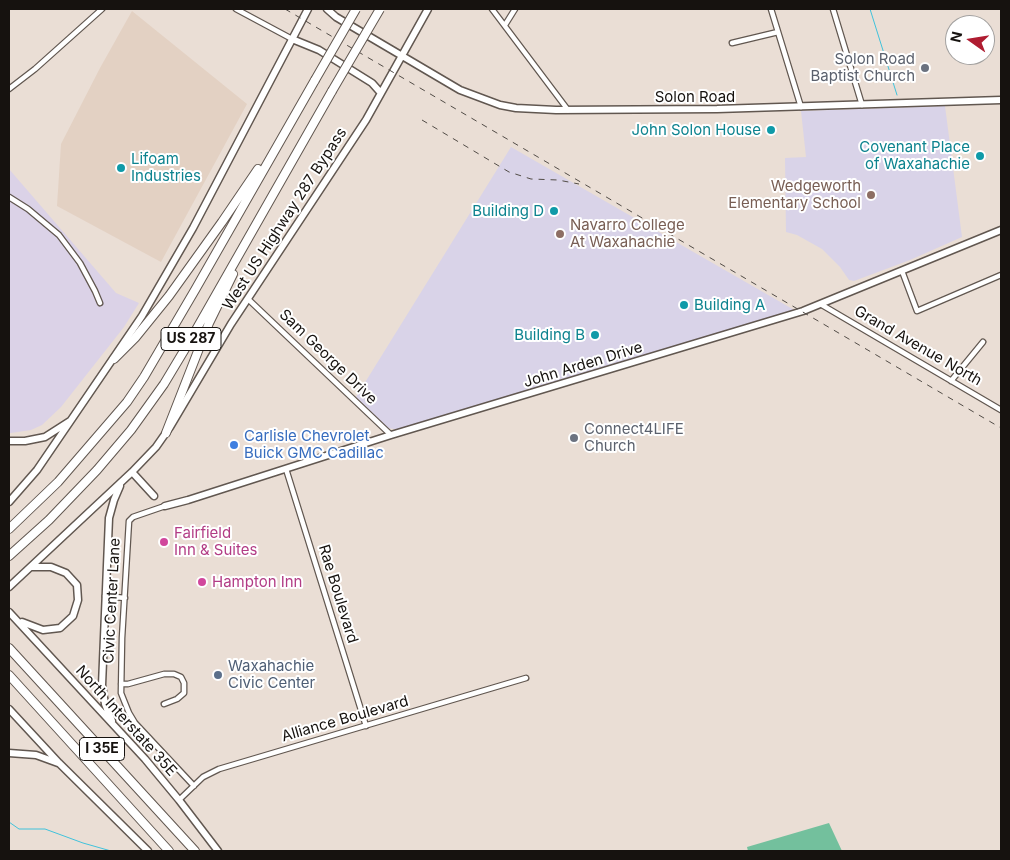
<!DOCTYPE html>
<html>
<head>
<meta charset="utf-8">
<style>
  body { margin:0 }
  #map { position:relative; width:1010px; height:860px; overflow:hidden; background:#eaded5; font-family:Inter,sans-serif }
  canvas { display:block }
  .frame { position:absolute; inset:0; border:10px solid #16120f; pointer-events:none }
  .north { position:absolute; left:945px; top:15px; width:50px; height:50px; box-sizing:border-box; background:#fff; border:1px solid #a2a09f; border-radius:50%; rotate:283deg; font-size:14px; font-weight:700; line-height:20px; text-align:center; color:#16120f }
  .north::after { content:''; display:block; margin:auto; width:18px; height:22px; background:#af1c31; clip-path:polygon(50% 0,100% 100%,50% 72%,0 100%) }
</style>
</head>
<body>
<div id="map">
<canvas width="1010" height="860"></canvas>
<div class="frame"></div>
<div class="north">N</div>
</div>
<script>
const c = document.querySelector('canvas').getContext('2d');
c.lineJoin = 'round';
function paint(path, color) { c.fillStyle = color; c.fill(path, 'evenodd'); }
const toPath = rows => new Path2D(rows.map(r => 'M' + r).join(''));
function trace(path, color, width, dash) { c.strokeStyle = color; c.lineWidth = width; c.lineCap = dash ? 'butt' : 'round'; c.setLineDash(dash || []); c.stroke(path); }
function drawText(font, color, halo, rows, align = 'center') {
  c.font = font + ' Inter,sans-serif'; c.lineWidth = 4; c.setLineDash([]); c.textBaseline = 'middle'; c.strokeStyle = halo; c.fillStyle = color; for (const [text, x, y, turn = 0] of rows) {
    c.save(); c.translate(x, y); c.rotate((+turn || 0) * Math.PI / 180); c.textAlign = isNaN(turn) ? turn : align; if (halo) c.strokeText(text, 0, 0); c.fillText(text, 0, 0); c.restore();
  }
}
const built = toPath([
  [132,11,247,104,161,262,57,206,61,144,100,68]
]);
const education = toPath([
  [945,106,962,237,910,260,854,281,849,280,840,267,822,249,797,235,786,232,785,158,806,157,801,111],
  [511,147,796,311,401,430,388,428,356,397]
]);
const medical = toPath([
  [9,169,116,293,139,303,124,327,61,407,42,425,31,430,11,433,9,433]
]);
const green = toPath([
  [829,823,842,851,748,851,747,847]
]);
const stream = toPath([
  [870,9,897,95],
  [9,822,19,829,45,829,83,843,111,851]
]);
const street = toPath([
  [236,9,292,39],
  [492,9,568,110],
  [771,9,801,107],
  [833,9,862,105],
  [505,25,515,9],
  [732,43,778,32],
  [9,89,35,69,102,9],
  [9,197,28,209,59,235,80,263,95,291,100,303],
  [902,271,917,311,1001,275],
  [248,299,391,435],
  [822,305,1001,410],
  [951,381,983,342],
  [286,469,366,726],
  [165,506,133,517,129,521,122,638,121,693,129,713,135,723,194,786],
  [105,596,125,598],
  [121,684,128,684,164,674,174,674,181,677,184,683,184,693,177,699,164,704],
  [179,800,203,777,219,769,526,678]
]);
const secondary = toPath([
  [327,9,336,17,460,90,500,105,516,108,556,110,717,109,1001,100],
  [292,39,319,50,372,83,380,92],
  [9,441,25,441,45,437,70,421],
  [132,472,154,496],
  [9,502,37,470,142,316,193,228,308,9],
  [165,506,188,500,391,435,803,311,1001,230],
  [9,587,132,472,156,447,170,427,231,324,366,120,428,9],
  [9,612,145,759,179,800,218,851],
  [22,622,43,630,60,628,73,616,78,600,77,585,66,573,51,567,31,567],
  [9,709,59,763,148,851],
  [112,721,105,704,102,685,109,518,114,500,120,486],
  [9,753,36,755,58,763]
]);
const highway = toPath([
  [114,359,135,338,169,296,222,222,258,169],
  [166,433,209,323,233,274],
  [9,529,58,482,127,402,144,377,195,290,315,80],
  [9,556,49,520,97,470,131,430,164,384,188,344,332,91],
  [9,648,195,851],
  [9,675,169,851]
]);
const rail = toPath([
  [285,9,1001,428],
  [422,120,509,172,531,179,558,180,579,184]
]);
const highwayBridge = toPath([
  [315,80,356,9],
  [332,91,380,9]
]);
const markers = [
  [925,68,5,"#6b7280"],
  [771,130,5,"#0f9aa8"],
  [980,156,5,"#0f9aa8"],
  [121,168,5,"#0f9aa8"],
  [871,195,5,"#8d6e63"],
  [554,211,5,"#0f9aa8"],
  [560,234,5,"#8d6e63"],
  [684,305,5,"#0f9aa8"],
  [595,335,5,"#0f9aa8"],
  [574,438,5,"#6b7280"],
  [234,445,5,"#3f7fe0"],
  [164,542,5,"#d1479c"],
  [202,582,5,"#d1479c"],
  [218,675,5,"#5c6f8a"]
];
const shields = [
  [191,339,60],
  [102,749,45]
];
const shieldNames = [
  ["US 287",191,339],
  ["I 35E",102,749]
];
const worshipNames = [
  ["Solon Road",915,59],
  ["Baptist Church",915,76],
  ["Connect4LIFE",584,429,"left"],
  ["Church",584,446,"left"]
];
const streetNames = [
  ["Solon Road",695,97],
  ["West US Highway 287 Bypass",285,219,-57],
  ["Grand Avenue North",918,346,30],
  ["Sam George Drive",328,357,44],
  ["John Arden Drive",583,365,-17],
  ["Rae Boulevard",338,594,73],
  ["Civic Center Lane",112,601,-87],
  ["Alliance Boulevard",345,719,-16],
  ["North Interstate 35E",126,721,48]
];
const cultureNames = [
  ["John Solon House",761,130],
  ["Covenant Place",970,147],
  ["of Waxahachie",970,164],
  ["Lifoam",131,159,"left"],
  ["Industries",131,176,"left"],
  ["Building D",544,211],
  ["Building A",694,305,"left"],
  ["Building B",585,335]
];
const educationNames = [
  ["Wedgeworth",861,186],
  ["Elementary School",861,203],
  ["Navarro College",570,225,"left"],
  ["At Waxahachie",570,242,"left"]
];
const shopNames = [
  ["Carlisle Chevrolet",244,436],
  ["Buick GMC Cadillac",244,453]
];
const hotelNames = [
  ["Fairfield",174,533],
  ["Inn & Suites",174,550],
  ["Hampton Inn",212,582]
];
const serviceNames = [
  ["Waxahachie",228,666],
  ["Civic Center",228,683]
];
paint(built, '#e3d1c3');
paint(education, '#d9d3e8');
paint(medical, '#dbd2e7');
paint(green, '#73c09d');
trace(stream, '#40c2db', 1);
trace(street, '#615750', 7);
trace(secondary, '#615750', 9);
trace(highway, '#615750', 10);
trace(street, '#fff', 4.5);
trace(secondary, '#fff', 6);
trace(highway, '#fff', 8);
trace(rail, '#524c47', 1, [6, 6]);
trace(highwayBridge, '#615750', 10, []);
trace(highwayBridge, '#fff', 8);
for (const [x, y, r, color] of markers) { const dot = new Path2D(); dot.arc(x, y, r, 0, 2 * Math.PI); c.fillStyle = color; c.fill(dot); trace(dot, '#fff', 2); }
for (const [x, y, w] of shields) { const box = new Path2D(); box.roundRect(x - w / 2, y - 11.5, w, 23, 4); c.fillStyle = '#fff'; c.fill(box); trace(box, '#16120f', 1); }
drawText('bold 14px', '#16120f', null, shieldNames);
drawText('15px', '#5b616d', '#fff', worshipNames, 'right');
drawText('15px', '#16120f', '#fff', streetNames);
drawText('15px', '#0d838f', '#fff', cultureNames, 'right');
drawText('15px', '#785e54', '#fff', educationNames, 'right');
drawText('15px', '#366cbe', '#fff', shopNames, 'left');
drawText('15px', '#b23c85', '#fff', hotelNames, 'left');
drawText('15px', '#4e5e75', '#fff', serviceNames, 'left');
</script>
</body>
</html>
